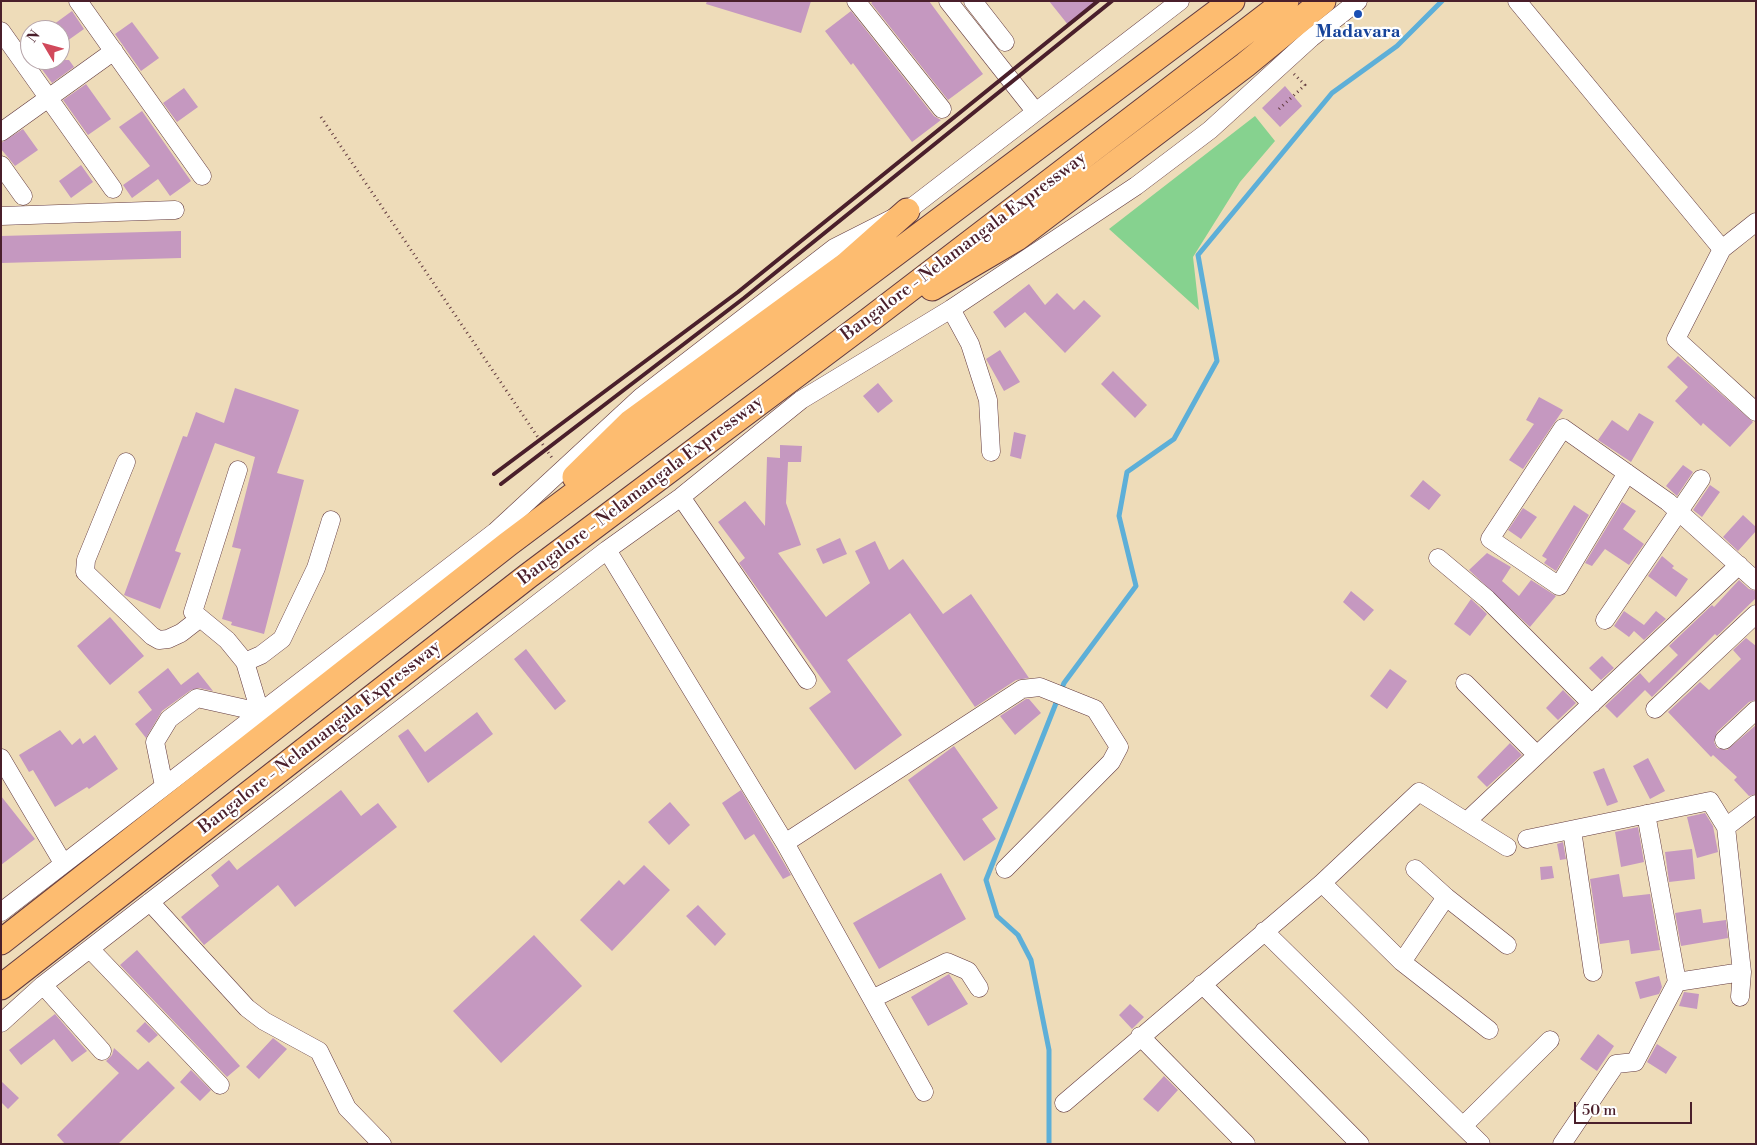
<!DOCTYPE html>
<html>
<head>
<meta charset="utf-8">
<style>
  body { margin:0 }
  #map { position:relative; width:1757px; height:1145px; overflow:hidden; background:#eedcb9; font-family:"Libre Bodoni",serif }
  canvas { display:block }
  .frame { position:absolute; inset:0; border:2px solid #4a1f2b; pointer-events:none }
  .north { position:absolute; left:20px; top:20px; width:50px; height:50px; box-sizing:border-box; background:#fff; border:1px solid #b7a5aa; border-radius:50%; rotate:307deg; font-size:14px; font-weight:700; line-height:20px; text-align:center; color:#4a1f2b }
  .north::after { content:''; display:block; margin:auto; width:18px; height:22px; background:#d1495b; clip-path:polygon(50% 0,100% 100%,50% 72%,0 100%) }
  .scale { position:absolute; left:1574px; top:1102px; width:118px; height:22px; box-sizing:border-box; border:2px solid #4a1f2b; border-top:0; padding-left:6px; font-size:15px; line-height:18px; white-space:nowrap; color:#4a1f2b; -webkit-text-stroke:4px #fff; paint-order:stroke }
</style>
</head>
<body>
<div id="map">
<canvas width="1757" height="1145"></canvas>
<div class="frame"></div>
<div class="north">N</div>
<div class="scale">50 m</div>
</div>
<script>
const c = document.querySelector('canvas').getContext('2d');
c.lineJoin = 'round';
function paint(path, color) { c.fillStyle = color; c.fill(path, 'evenodd'); }
const toPath = rows => new Path2D(rows.map(r => 'M' + r).join(''));
function trace(path, color, width, dash) { c.strokeStyle = color; c.lineWidth = width; c.lineCap = dash ? 'butt' : 'round'; c.setLineDash(dash || []); c.stroke(path); }
function drawText(font, color, halo, rows, align = 'center') {
  c.font = font + ' "Libre Bodoni",serif'; c.lineWidth = 4.5; c.setLineDash([]); c.textBaseline = 'middle'; c.strokeStyle = halo; c.fillStyle = color; for (const [text, x, y, turn = 0] of rows) {
    c.save(); c.translate(x, y); c.rotate((+turn || 0) * Math.PI / 180); c.textAlign = isNaN(turn) ? turn : align; if (halo) c.strokeText(text, 0, 0); c.fillText(text, 0, 0); c.restore();
  }
}
const green = toPath([
  [1255,116,1275,141,1240,182,1193,257,1199,310,1109,229]
]);
const stream = toPath([
  [1049,1144,1049,1050,1031,960,1018,935,997,916,986,880,1064,683,1136,586,1119,516,1127,472,1174,439,1217,361,1198,255,1332,93,1397,46,1442,1]
]);
const building = toPath([
  [707,1,811,1,801,33,706,4],
  [874,1,929,1,983,74,948,100,871,3],
  [1049,1,1099,1,1069,26],
  [72,11,84,29,60,46,60,30,46,30],
  [851,11,934,116,941,120,912,142,853,63,851,65,825,31],
  [132,22,159,58,141,71,115,34],
  [35,60,69,60,74,67,52,83],
  [86,84,111,119,88,135,63,100],
  [1285,86,1302,106,1280,127,1262,108],
  [184,88,198,107,177,122,163,103],
  [142,111,191,181,170,196,158,179,132,198,123,185,150,166,119,127],
  [23,129,38,150,15,166,1,149,1,143],
  [81,165,93,182,71,198,59,181],
  [181,231,181,258,1,263,1,236],
  [1029,284,1045,305,1057,293,1074,310,1084,300,1101,316,1065,353,1025,312,1005,328,993,312],
  [1000,350,1020,382,1004,391,986,359],
  [1678,356,1753,422,1730,447,1703,423,1701,426,1675,401,1688,387,1667,367],
  [1113,371,1147,405,1135,418,1101,384],
  [878,383,893,401,878,413,863,396],
  [235,388,299,410,277,473,304,480,264,634,231,625,232,622,222,619,241,549,232,547,255,457,215,443,175,551,181,553,160,609,124,595,183,436,187,437,196,412,224,423],
  [1539,397,1563,410,1523,469,1509,460,1534,424,1526,420],
  [1639,413,1654,422,1631,462,1598,440,1612,420,1628,431],
  [1014,432,1026,435,1021,459,1010,456],
  [780,445,802,446,801,462,788,462,786,503,801,545,778,553,826,617,870,583,855,551,875,541,889,570,903,559,943,614,971,594,1029,678,1016,680,975,707,910,613,847,660,902,735,855,770,809,708,831,692,739,563,745,558,718,522,745,501,765,526,767,457,780,458],
  [1683,465,1693,472,1677,496,1666,486],
  [1423,480,1441,495,1429,510,1410,496],
  [1710,485,1720,492,1702,517,1693,510],
  [1622,502,1636,511,1623,529,1644,544,1629,565,1605,549,1592,566,1585,563],
  [1574,505,1589,515,1556,571,1544,563,1547,559,1542,556],
  [1523,508,1537,517,1521,539,1508,530],
  [1743,515,1756,527,1756,531,1738,551,1723,537],
  [840,538,847,554,823,564,816,549],
  [1487,553,1511,567,1502,581,1519,596,1531,580,1556,596,1530,627,1469,570],
  [1662,556,1674,566,1672,568,1688,579,1676,597,1648,576],
  [1739,580,1749,589,1756,591,1756,598,1717,636,1715,634,1652,697,1645,690,1617,718,1605,706,1640,673,1649,683,1678,655,1669,646,1712,605,1714,607],
  [1351,591,1374,610,1364,621,1343,602],
  [1471,599,1487,614,1470,636,1454,624],
  [1624,611,1644,625,1656,611,1666,619,1644,640,1634,631,1629,637,1614,626],
  [110,617,144,656,110,685,77,646],
  [1746,638,1756,646,1756,700,1749,702,1717,732,1714,742,1717,748,1727,750,1756,725,1756,794,1749,796,1734,780,1737,777,1713,755,1711,757,1668,712,1700,682,1709,690,1741,659,1733,650],
  [526,649,566,701,555,710,514,659],
  [1602,656,1614,668,1601,680,1589,668],
  [168,668,181,685,198,672,213,691,199,688,191,690,162,711,146,738,135,724,152,710,138,692],
  [1390,669,1407,681,1387,709,1370,696],
  [1563,690,1576,703,1558,720,1546,708],
  [1026,699,1029,699,1041,713,1015,735,1000,716],
  [477,712,493,734,428,783,398,736,408,729,425,752],
  [60,730,72,745,80,738,83,744,95,735,118,769,89,789,87,787,55,807,33,770,29,772,19,755],
  [1510,743,1522,755,1487,787,1477,777],
  [954,746,998,808,982,819,996,839,964,861,908,780],
  [1648,758,1665,791,1650,799,1633,766],
  [1604,768,1618,802,1607,806,1593,772],
  [341,790,361,816,378,803,397,827,295,907,278,885,204,945,181,917,219,886,211,875,229,860,237,870],
  [741,790,791,875,783,879,754,834,745,840,722,803],
  [1,796,35,839,1,865],
  [670,802,690,825,669,845,648,822],
  [1705,813,1713,826,1718,852,1697,858,1687,817],
  [1638,827,1644,862,1621,867,1615,832],
  [1563,842,1566,859,1560,860,1557,844],
  [1692,849,1695,879,1669,882,1665,852],
  [644,865,670,890,612,951,580,920,619,880,624,885],
  [1552,866,1554,878,1541,880,1540,867],
  [941,873,966,919,879,969,853,923],
  [1619,874,1623,897,1650,894,1660,950,1631,954,1629,940,1600,944,1590,879],
  [698,905,726,934,715,946,686,916],
  [1701,909,1703,923,1726,920,1728,938,1681,946,1675,913],
  [534,935,582,986,501,1063,453,1011],
  [137,950,240,1066,227,1077,120,965],
  [949,974,968,1004,928,1026,911,997],
  [1659,976,1662,987,1659,994,1640,999,1635,982],
  [1684,992,1699,994,1697,1009,1679,1006],
  [1130,1004,1144,1017,1132,1029,1119,1015],
  [55,1014,87,1051,72,1062,54,1039,21,1065,9,1050],
  [145,1022,158,1035,149,1043,136,1031],
  [1598,1034,1614,1046,1597,1071,1580,1059],
  [273,1038,287,1049,259,1079,246,1067],
  [1657,1044,1677,1057,1666,1074,1647,1062],
  [114,1048,138,1070,148,1061,175,1088,118,1144,65,1144,57,1135,119,1073,106,1061,112,1055],
  [191,1070,211,1090,200,1101,180,1082],
  [1164,1076,1178,1090,1158,1112,1143,1099],
  [1,1081,19,1098,8,1109,1,1102]
]);
const path = toPath([
  [1279,109,1305,85,1293,73],
  [321,117,552,458]
]);
const minor = toPath([
  [78,1,202,176],
  [856,1,942,109],
  [948,1,1035,111],
  [973,1,1005,42],
  [1517,1,1722,249,1756,222],
  [1,31,113,189],
  [1,132,114,51],
  [1,165,23,196],
  [1,216,175,210],
  [1722,249,1676,339,1756,412],
  [951,309,970,344,988,400,991,452],
  [126,462,86,560,85,572,152,636,159,640,168,639,181,633,199,619],
  [1627,473,1559,586,1490,539,1563,428,1668,502,1756,581],
  [681,497,807,680],
  [607,550,785,843,924,1092],
  [1438,558,1487,599,1592,704],
  [1605,620,1701,479],
  [245,662,261,655,282,639,316,568,331,520],
  [1465,683,1537,755],
  [1655,709,1756,614],
  [1724,740,1756,710],
  [1,758,63,863],
  [164,786,155,742,169,719,197,698,260,712,245,662,227,640,193,612,238,470],
  [1646,814,1677,982],
  [1467,821,1739,565],
  [1726,827,1756,804],
  [1572,830,1593,972],
  [1527,839,1710,801,1726,827,1742,972,1677,982,1635,1062,1616,1064,1562,1144],
  [785,843,1022,689,1040,687,1095,709,1119,747,1111,762,1005,869],
  [1322,883,1402,962,1489,1030],
  [1446,897,1507,945],
  [150,902,247,1008,264,1021,319,1051,347,1108,382,1144],
  [1,912,495,532,641,397,834,248,907,211,1180,1],
  [1264,931,1481,1144],
  [90,949,220,1085],
  [1402,962,1446,897,1415,869],
  [1202,984,1360,1144],
  [43,985,102,1051],
  [1740,997,1742,972],
  [872,999,947,962,968,971,979,988],
  [1,1023,43,985,150,902,607,550,681,497,801,400,951,309,1136,186,1210,130,1311,38,1358,1],
  [1140,1036,1246,1144],
  [1064,1103,1322,883,1419,792,1507,847],
  [1463,1126,1550,1040]
]);
const highway = toPath([
  [932,288,1017,238,1245,65,1323,1],
  [575,477,631,422,846,265,907,211],
  [1,942,508,544,1232,1],
  [1,987,528,576,868,321,1286,1]
]);
const rail = toPath([
  [494,474,738,292,1098,1],
  [501,484,744,298,1112,1]
]);
const markers = [
  [1358,14,5,"#1a4fb4"]
];
const transitNames = [
  ["Madavara",1358,33]
];
const streetNames = [
  ["Bangalore - Nelamangala Expressway",964,247,-37],
  ["Bangalore - Nelamangala Expressway",641,491,-37],
  ["Bangalore - Nelamangala Expressway",320,738,-38]
];
paint(green, '#86d28f');
trace(stream, '#5dafd8', 5);
paint(building, '#c598c0');
trace(minor, '#633b40', 19);
trace(highway, '#633b40', 27);
trace(path, '#633b40', 3, [1, 4]);
trace(minor, '#fff', 18);
trace(highway, '#fdbc70', 25);
trace(rail, '#4a1f2b', 4);
for (const [x, y, r, color] of markers) { const dot = new Path2D(); dot.arc(x, y, r, 0, 2 * Math.PI); c.fillStyle = color; c.fill(dot); trace(dot, '#fff', 2); }
drawText('bold 18px', '#164399', '#fff', transitNames);
drawText('18px', '#4a1f2b', '#fff', streetNames);
</script>
</body>
</html>
